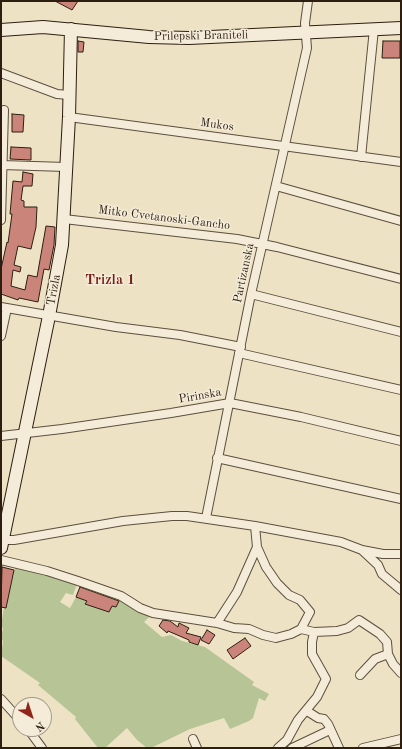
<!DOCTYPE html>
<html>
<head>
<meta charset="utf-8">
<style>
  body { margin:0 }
  #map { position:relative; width:402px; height:749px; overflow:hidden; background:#eee2c5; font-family:"Old Standard TT",serif }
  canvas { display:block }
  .frame { position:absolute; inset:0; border:2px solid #2d1e11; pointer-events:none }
  .north { position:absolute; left:12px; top:697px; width:40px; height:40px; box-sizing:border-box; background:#f4ecd9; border:1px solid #a49a89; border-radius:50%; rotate:141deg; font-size:11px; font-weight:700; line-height:16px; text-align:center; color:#2d1e11 }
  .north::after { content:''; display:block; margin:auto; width:14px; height:18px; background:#8f2418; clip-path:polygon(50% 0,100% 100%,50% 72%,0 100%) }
</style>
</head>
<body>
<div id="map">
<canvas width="402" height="749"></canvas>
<div class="frame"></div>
<div class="north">N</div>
</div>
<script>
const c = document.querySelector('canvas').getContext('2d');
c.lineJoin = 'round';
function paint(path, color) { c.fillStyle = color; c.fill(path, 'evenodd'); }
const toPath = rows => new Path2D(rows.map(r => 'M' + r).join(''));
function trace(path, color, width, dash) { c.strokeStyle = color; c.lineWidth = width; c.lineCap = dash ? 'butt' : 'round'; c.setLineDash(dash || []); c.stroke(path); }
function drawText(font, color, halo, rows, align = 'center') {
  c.font = font + ' "Old Standard TT",serif'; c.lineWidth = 3; c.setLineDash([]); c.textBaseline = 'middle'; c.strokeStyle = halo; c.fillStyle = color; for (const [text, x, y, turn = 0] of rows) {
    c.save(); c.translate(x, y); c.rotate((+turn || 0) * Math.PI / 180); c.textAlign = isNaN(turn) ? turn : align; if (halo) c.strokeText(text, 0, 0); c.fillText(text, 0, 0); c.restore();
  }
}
const green = toPath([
  [16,563,78,581,73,595,66,593,60,602,70,608,76,597,80,599,81,596,88,598,85,604,90,606,92,601,96,602,101,589,107,592,101,609,109,612,112,606,116,607,121,596,153,613,144,622,162,637,171,635,182,641,205,647,254,682,252,685,269,694,265,701,259,698,253,718,249,721,230,729,224,718,190,729,151,748,147,748,137,740,127,728,105,748,98,748,75,719,76,717,38,685,40,683,1,656,3,641,1,639,3,628,1,626,4,607,6,607]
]);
const building = toPath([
  [55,1,78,1,72,10,55,1],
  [78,41,84,42,83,52,78,52,78,41],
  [383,41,400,41,400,58,382,58,383,41],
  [12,114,24,115,23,132,12,132,12,114],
  [11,147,31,148,31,160,10,159,11,147],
  [23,172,33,174,32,186,23,186,21,200,24,201,24,207,37,207,36,227,31,249,18,246,14,265,21,267,20,272,13,270,11,286,25,290,28,275,37,277,46,226,55,227,54,245,49,270,44,269,38,302,19,298,18,300,1,294,1,269,7,242,8,243,12,214,10,214,13,181,22,182,23,172],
  [2,567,14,570,6,608,1,607,2,567],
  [80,587,119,601,116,607,112,606,109,612,85,604,87,601,76,597,80,587],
  [163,620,170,621,178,627,179,623,189,628,186,633,201,637,198,645,189,642,189,640,168,631,167,633,159,626,163,620],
  [207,630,215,635,209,644,201,640,207,630],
  [245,638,251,646,233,659,227,650,245,638]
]);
const street = toPath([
  [1,73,57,94,69,95],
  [69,117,401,162],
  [361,157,374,29],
  [2,165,66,167],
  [276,186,401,221],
  [64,219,237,239,277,247,401,279],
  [1,220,4,110],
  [251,294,401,332],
  [1,307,116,327,180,335,241,347],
  [1,336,7,308],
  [239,353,401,390],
  [1,436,62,429,171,413,230,403,301,417,401,441],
  [217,458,401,499],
  [206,518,251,294,307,48,305,23,308,1],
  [255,526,257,547,266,567,277,583,289,595,300,600,310,612,301,629],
  [1,540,14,540,123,521,172,516,187,516,255,526,341,542,362,550,383,554,401,554],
  [363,551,378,565,382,574,401,590],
  [1,560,47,571,78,581,121,596,140,608,153,613,217,623,234,628,249,629,263,635,276,638,291,634,301,629,314,632,337,631,348,628,359,620,380,634,387,642,388,654,393,664,401,673],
  [217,623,237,592,257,547],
  [360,675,375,659,388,654],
  [1,699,20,720],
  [307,711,318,718,324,719,328,724,339,748],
  [28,729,42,748],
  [193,739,197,748],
  [278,748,287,740,298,720,317,697,326,679,312,654,312,642,314,632],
  [292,748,330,730],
  [363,748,401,739]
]);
const secondary = toPath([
  [1,30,43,27,149,37,189,38,401,28],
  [1,548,49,316,62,245,69,117,71,29]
]);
const streetNames = [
  ["Prilepski Braniteli",201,36,-1],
  ["Mukos",217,125,8],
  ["Mitko Cvetanoski-Gancho",164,218,7],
  ["Partizanska",244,273,-78],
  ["Trizla",54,290,-79],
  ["Pirinska",200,396,-10]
];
const quarterNames = [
  ["Trizla 1",110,280]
];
paint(green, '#b6c496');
paint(building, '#cb847a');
trace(building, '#2d1e11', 1);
trace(street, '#5d4f3e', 10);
trace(secondary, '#2d1e11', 14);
trace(street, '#f4ecd9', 8);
trace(secondary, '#f4ecd9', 12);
drawText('12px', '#2d1e11', '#f4ecd9', streetNames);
drawText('bold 14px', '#7a1f14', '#f4ecd9', quarterNames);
</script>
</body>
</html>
